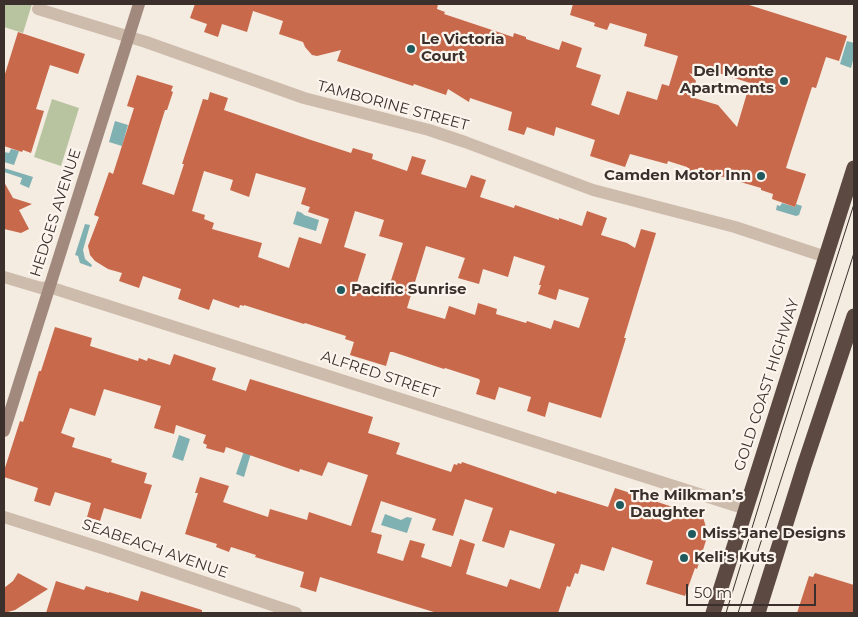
<!DOCTYPE html>
<html>
<head>
<meta charset="utf-8">
<style>
  body { margin:0 }
  #map { position:relative; width:858px; height:617px; overflow:hidden; background:#f4ebe1; font-family:Montserrat,sans-serif }
  canvas { display:block }
  .frame { position:absolute; inset:0; border:5px solid #3b302b; pointer-events:none }
  .scale { position:absolute; left:686px; top:584px; width:130px; height:22px; box-sizing:border-box; border:2px solid #3b302b; border-top:0; padding-left:6px; font-size:15px; line-height:18px; white-space:nowrap; color:#3b302b; -webkit-text-stroke:4px #fbf5ee; paint-order:stroke }
</style>
</head>
<body>
<div id="map">
<canvas width="858" height="617"></canvas>
<div class="frame"></div>
<div class="scale">50 m</div>
</div>
<script>
const c = document.querySelector('canvas').getContext('2d');
c.lineJoin = 'round';
function paint(path, color) { c.fillStyle = color; c.fill(path, 'evenodd'); }
const toPath = rows => new Path2D(rows.map(r => 'M' + r).join(''));
function trace(path, color, width, dash) { c.strokeStyle = color; c.lineWidth = width; c.lineCap = dash ? 'butt' : 'round'; c.setLineDash(dash || []); c.stroke(path); }
function drawText(font, color, halo, rows, align = 'center') {
  c.font = font + ' Montserrat,sans-serif'; c.lineWidth = 4.5; c.setLineDash([]); c.textBaseline = 'middle'; c.strokeStyle = halo; c.fillStyle = color; for (const [text, x, y, turn = 0] of rows) {
    c.save(); c.translate(x, y); c.rotate((+turn || 0) * Math.PI / 180); c.textAlign = isNaN(turn) ? turn : align; if (halo) c.strokeText(text, 0, 0); c.fillText(text, 0, 0); c.restore();
  }
}
const green = toPath([
  [4,4,32,4,23,33,4,27],
  [52,99,79,108,61,166,34,157]
]);
const water = toPath([
  [847,41,854,43,854,56,851,68,840,64],
  [115,121,128,125,122,146,109,142],
  [11,149,19,151,14,165,4,162,4,152,9,153],
  [4,168,33,177,29,188,20,184,22,178,4,172],
  [782,203,795,207,796,204,802,206,799,215,796,216,776,210,777,205,780,206],
  [297,211,302,213,304,215,319,220,316,231,293,224],
  [85,224,90,225,83,250,85,259,92,265,91,267,80,263,78,256,75,255],
  [179,435,190,439,183,461,172,457],
  [244,451,251,453,244,477,236,474],
  [385,514,401,520,407,517,412,518,407,533,381,525]
]);
const building = toPath([
  [195,4,438,4,437,9,445,12,444,14,513,37,514,33,526,37,526,39,559,50,562,41,582,48,576,67,601,75,591,105,619,115,627,91,657,100,662,84,669,86,678,56,644,46,647,34,610,23,607,30,594,26,595,23,570,15,573,4,746,4,847,36,839,61,826,57,816,88,812,87,790,155,786,168,806,174,795,207,772,199,773,194,761,190,761,188,696,169,689,172,687,167,668,161,667,164,630,154,625,167,590,156,595,140,556,127,554,136,527,127,524,135,508,130,512,112,470,98,469,102,448,89,446,95,414,84,413,86,337,61,341,50,317,56,312,55,305,47,303,42,279,34,283,21,253,11,247,32,222,24,218,37,204,32,207,24,190,18],
  [700,67,750,83,737,127,718,105,691,97,696,81,689,73,697,76],
  [18,32,85,54,78,74,50,65,36,109,44,111,31,153,23,150,22,152,4,146,4,77],
  [137,75,173,86,171,91,173,92,167,110,165,110,142,184,174,195,184,164,182,164,203,99,208,100,210,92,228,98,224,110,308,139,351,153,353,148,373,154,372,159,407,171,412,156,426,160,421,174,466,188,471,175,486,180,480,197,514,208,515,205,559,220,559,218,582,226,587,211,607,218,601,235,627,243,635,248,641,229,656,233,624,338,626,338,601,418,549,402,545,417,527,411,531,397,499,387,495,400,476,394,480,381,479,379,445,368,444,369,393,352,390,352,386,366,350,355,354,342,345,339,346,336,305,323,304,324,244,305,244,306,240,305,239,308,213,299,209,310,178,299,181,289,143,276,139,288,119,281,122,273,108,269,95,261,90,255,88,246,99,217,94,215,109,172,113,174,134,108,127,106],
  [204,171,233,180,230,190,249,197,256,173,306,188,301,204,310,207,308,212,329,219,321,244,299,237,289,268,258,257,262,243,212,229,214,223,204,219,205,215,192,211],
  [355,211,384,220,379,236,403,243,386,296,356,286,366,254,344,247],
  [426,246,465,258,458,278,479,284,483,269,508,277,514,256,545,266,539,285,541,285,538,294,556,300,559,289,589,298,579,328,554,320,551,329,527,321,526,323,496,314,497,309,478,303,475,315,449,306,445,319,407,308],
  [4,182,13,198,32,204,19,210,29,229,21,233,4,229],
  [55,327,92,338,90,346,138,361,139,358,147,361,148,358,170,365,174,354,216,368,212,380,246,391,250,379,373,417,368,433,400,443,396,454,451,472,454,464,457,465,458,463,461,464,462,462,556,494,557,491,608,507,615,488,703,517,708,534,697,569,695,568,685,596,646,584,653,561,612,547,604,571,581,564,578,574,575,573,570,587,567,586,558,613,437,613,320,577,316,592,300,587,304,572,255,557,256,555,231,547,229,552,216,547,217,544,185,534,198,493,195,493,200,477,229,486,223,502,268,517,270,509,307,520,309,512,351,526,368,475,328,462,322,476,300,469,299,472,226,447,224,453,206,448,207,445,203,443,206,435,176,425,174,434,154,428,161,406,104,389,95,416,70,408,61,433,75,438,72,447,112,459,111,462,147,473,144,483,152,485,141,519,104,508,100,521,87,517,91,503,55,492,50,506,34,501,38,488,4,477,4,471,20,421,23,422,39,371,41,371],
  [465,499,493,508,482,541,504,548,510,530,555,544,540,589,510,579,507,587,466,574,475,544,460,539,451,567,421,557,425,544,410,540,403,561,377,553,382,535,371,532,381,501,436,519,432,530,453,536],
  [18,573,48,589,15,610,4,613,4,588,13,581],
  [815,573,854,585,854,613,797,613,809,576,813,577],
  [56,581,84,590,86,586,109,593,109,592,138,601,141,591,202,610,202,613,46,613]
]);
const street = toPath([
  [38,9,146,42,304,98,429,130,465,142,593,190,735,227,826,257],
  [4,277,41,288,49,287,746,509],
  [4,517,105,549,296,613]
]);
const secondary = toPath([
  [4,431,139,4]
]);
const highway = toPath([
  [713,613,854,168],
  [758,613,804,466,854,316]
]);
const tram = toPath([
  [726,613,782,430,854,204],
  [738,613,854,253]
]);
const markers = [
  [411,49,5,"#1f5a5e"],
  [784,81,5,"#1f5a5e"],
  [761,176,5,"#1f5a5e"],
  [341,290,5,"#1f5a5e"],
  [620,505,5,"#1f5a5e"],
  [692,534,5,"#1f5a5e"],
  [684,558,5,"#1f5a5e"]
];
const poiNames = [
  ["Le Victoria",421,40],
  ["Court",421,57],
  ["Del Monte",774,72,"right"],
  ["Apartments",774,89,"right"],
  ["Camden Motor Inn",751,176,"right"],
  ["Pacific Sunrise",351,290],
  ["The Milkman’s",630,496],
  ["Daughter",630,513],
  ["Miss Jane Designs",702,534],
  ["Keli's Kuts",694,558]
];
const streetNames = [
  ["TAMBORINE STREET",393,106,15],
  ["HEDGES AVENUE",56,213,-72],
  ["ALFRED STREET",380,375,18],
  ["GOLD COAST HIGHWAY",767,385,-72],
  ["SEABEACH AVENUE",155,549,19]
];
paint(green, '#b8c4a0');
paint(water, '#7fb0b2');
paint(building, '#c8694b');
trace(street, '#cdbbac', 12);
trace(secondary, '#a18a7d', 12);
trace(highway, '#5c4a42', 15);
trace(tram, '#3b302b', 1);
for (const [x, y, r, color] of markers) { const dot = new Path2D(); dot.arc(x, y, r, 0, 2 * Math.PI); c.fillStyle = color; c.fill(dot); trace(dot, '#fbf5ee', 2); }
drawText('bold 15px', '#3b302b', '#fbf5ee', poiNames, 'left');
drawText('15px', '#3b302b', '#fbf5ee', streetNames);
</script>
</body>
</html>
